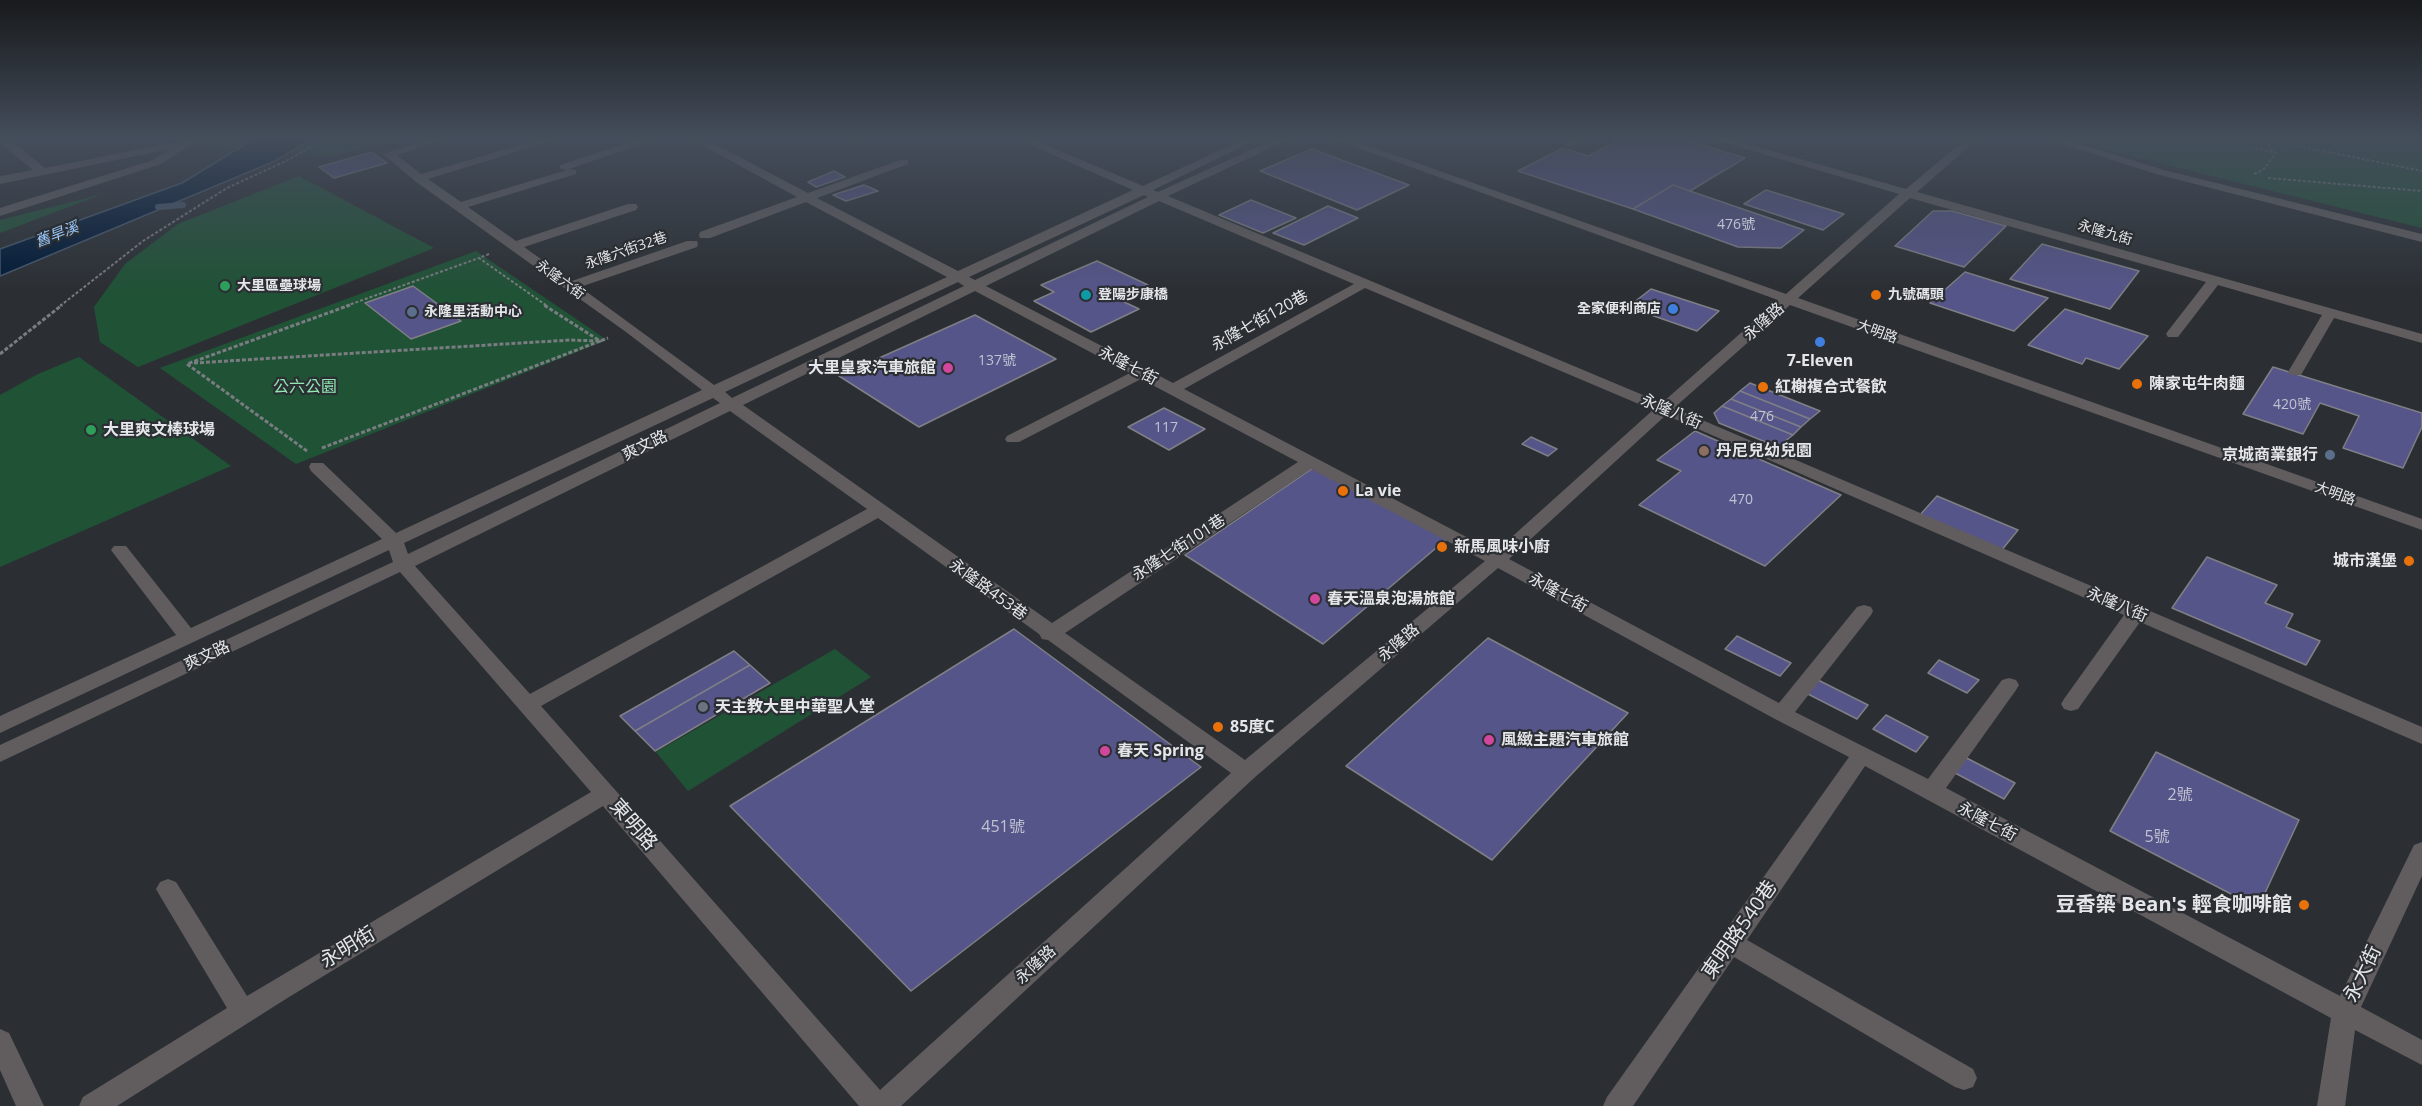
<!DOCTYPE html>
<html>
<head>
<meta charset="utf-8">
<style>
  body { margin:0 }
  canvas { display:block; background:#2b2f33 }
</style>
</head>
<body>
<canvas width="2422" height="1106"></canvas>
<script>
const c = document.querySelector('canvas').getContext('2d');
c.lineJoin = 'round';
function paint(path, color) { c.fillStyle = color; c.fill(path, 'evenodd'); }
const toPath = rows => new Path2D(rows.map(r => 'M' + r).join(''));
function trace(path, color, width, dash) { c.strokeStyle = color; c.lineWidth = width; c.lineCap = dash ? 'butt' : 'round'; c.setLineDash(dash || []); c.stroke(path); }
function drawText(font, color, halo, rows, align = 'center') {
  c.font = font + ' "Open Sans","Noto Sans TC",sans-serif'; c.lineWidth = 4.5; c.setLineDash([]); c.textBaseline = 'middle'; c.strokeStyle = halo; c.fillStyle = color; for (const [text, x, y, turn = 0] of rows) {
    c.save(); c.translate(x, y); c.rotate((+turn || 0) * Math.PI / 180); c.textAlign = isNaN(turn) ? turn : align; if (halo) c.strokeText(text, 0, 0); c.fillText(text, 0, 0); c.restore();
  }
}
const green = toPath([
  [208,137,403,137,332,156,194,145],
  [2055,137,2422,137,2422,228],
  [299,176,434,248,138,367,100,342,94,307,125,264,178,224],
  [103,194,0,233,0,220],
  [476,251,607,340,296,464,160,368],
  [79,357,231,466,0,567,0,395,38,374],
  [835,649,871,677,688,791,656,752]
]);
const water = toPath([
  [257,137,315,137,275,161,0,276,0,249,182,183,257,137]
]);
const stream = toPath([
  [158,207,183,205]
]);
const building = toPath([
  [1624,137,1676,137,1745,158,1690,191,1673,185,1633,209,1518,171,1563,148,1588,156,1624,137],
  [1312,149,1409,185,1357,210,1260,171,1312,149],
  [372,152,387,163,334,178,319,167,372,152],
  [834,171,845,177,816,187,808,182,834,171],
  [864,185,878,191,846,201,833,195,864,185],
  [1673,185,1690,191,1804,230,1781,248,1738,247,1633,209,1673,185],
  [1766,190,1844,214,1823,230,1744,204,1766,190],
  [1251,200,1296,218,1263,233,1219,215,1251,200],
  [1328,206,1358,218,1304,245,1273,233,1328,206],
  [1933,211,1952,211,2006,226,1964,267,1895,246,1933,211],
  [2042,244,2139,271,2110,309,2010,279,2042,244],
  [1097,261,1148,285,1118,299,1139,309,1091,332,1034,301,1054,292,1041,285,1097,261],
  [1965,272,2048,298,2014,331,1930,303,1965,272],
  [413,286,461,321,411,339,365,303,413,286],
  [1651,289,1719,311,1697,331,1628,307,1651,289],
  [2065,309,2148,336,2119,369,2086,358,2082,364,2028,345,2065,309],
  [975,315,1056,359,919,427,839,376,975,315],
  [2273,367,2422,413,2422,427,2403,468,2343,448,2359,416,2320,403,2303,434,2243,414,2273,367],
  [1750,383,1820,411,1810,419,1740,391,1750,383],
  [1740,391,1810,419,1801,427,1731,399,1740,391],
  [1731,399,1801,427,1793,435,1722,406,1731,399],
  [1722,406,1793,435,1778,447,1719,423,1714,413,1722,406],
  [1164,408,1205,429,1169,450,1128,427,1164,408],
  [1695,431,1841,495,1765,566,1639,505,1681,471,1657,460,1695,431],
  [1531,437,1557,449,1548,456,1522,444,1531,437],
  [1316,466,1449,537,1323,644,1185,555,1316,466],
  [1937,496,2018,530,2001,551,1919,516,1937,496],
  [2207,557,2277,585,2265,603,2293,614,2286,627,2320,641,2306,665,2172,608,2207,557],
  [1014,629,1201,767,911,991,730,806,1014,629],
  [1737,636,1791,663,1780,676,1725,649,1737,636],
  [1488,638,1628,713,1492,860,1346,766,1488,638],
  [734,651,750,665,635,731,620,716,734,651],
  [1939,660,1979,680,1967,693,1928,673,1939,660],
  [750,665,770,683,655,751,635,731,750,665],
  [1816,679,1868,705,1857,719,1804,692,1816,679],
  [1886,715,1928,737,1916,752,1873,729,1886,715],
  [1953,751,2015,783,2004,799,1942,766,1953,751],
  [2156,752,2299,820,2258,908,2110,831,2156,752]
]);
const pathFar1 = toPath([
  [2254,137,2422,171],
  [2407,137,2422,140],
  [2121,139,2132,137],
  [217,143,227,137],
  [2250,147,2276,153],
  [2254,174,2263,170,2276,153,2262,139],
  [2268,178,2422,191],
  [489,254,479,258,547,306],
  [60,306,143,241,227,188,286,161,328,137],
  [346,306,479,258]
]);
const path = toPath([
  [0,354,62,305],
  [194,363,570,340,600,341,608,338],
  [322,448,600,341,544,305],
  [307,451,187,364,350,305]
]);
const minor = toPath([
  [0,137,7,137,45,168,175,142,180,143,190,137,203,137,161,164,0,216,0,208,153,160,170,149,0,184,0,176,33,170,0,143,0,137],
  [434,137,451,137,397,155,421,174,547,137,565,137,428,179,461,202,567,170,560,169,560,165,646,137,663,137,569,169,576,170,576,174,468,207,516,241,628,204,636,204,638,207,636,210,524,247,572,281,687,241,697,241,698,244,697,247,580,287,714,385,947,277,806,202,710,238,700,238,699,235,700,232,797,197,687,137,701,137,808,193,900,160,908,160,908,164,817,198,958,271,1133,190,1012,137,1027,137,1143,186,1248,137,1262,137,1153,190,1158,192,1279,137,1294,137,1168,196,1662,403,1778,300,1328,137,1344,137,1786,294,1899,194,1705,137,1723,137,1906,189,1968,137,1980,137,1917,192,2422,334,2422,343,2334,318,2301,375,2291,375,2288,372,2322,315,2218,285,2178,337,2168,337,2166,334,2168,331,2206,282,1910,198,1798,298,2422,519,2422,530,1790,305,1674,408,2422,727,2422,744,2140,622,2078,709,2071,711,2064,709,2061,704,2064,699,2124,615,1666,415,1509,559,1779,703,1857,607,1864,605,1871,607,1873,611,1871,615,1795,712,1928,779,2002,680,2009,678,2016,680,2019,685,2016,690,1946,788,2340,996,2414,845,2422,842,2422,876,2361,1007,2422,1040,2422,1065,2355,1030,2345,1106,2317,1106,2331,1018,1865,766,1747,940,1973,1069,1977,1078,1973,1087,1964,1090,1955,1087,1734,957,1633,1106,1603,1106,1607,1097,1849,757,1775,719,1498,568,1254,778,901,1106,859,1106,603,806,289,997,117,1106,79,1106,83,1097,227,1008,160,896,156,889,160,882,168,879,176,882,247,996,591,792,400,572,0,762,0,745,393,562,389,550,0,733,0,716,176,635,114,554,111,550,114,546,126,546,191,628,382,539,311,471,309,467,311,463,323,463,396,533,702,390,626,332,415,181,383,154,434,137],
  [1144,195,1148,197,975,280,969,277,1144,195],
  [1159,201,1354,284,1173,383,986,286,1159,201],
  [958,282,964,286,732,398,725,392,958,282],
  [1365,288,1653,410,1495,552,1184,389,1365,288],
  [975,291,1130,373,1007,436,1005,439,1007,442,1019,442,1141,379,1298,462,1052,623,743,405,975,291],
  [713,398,720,403,408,554,404,543,713,398],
  [730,411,867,509,530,694,415,566,730,411],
  [1311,469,1485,561,1245,760,1065,633,1311,469],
  [878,518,1039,634,1042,639,1048,640,1231,773,880,1090,541,706,878,518],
  [857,137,850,141,844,138,845,137,857,137],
  [1573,137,1587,137,1573,146,1565,146,1565,142,1573,137],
  [2041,137,2058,137,2164,170,2422,234,2422,242,2156,174,2041,137],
  [0,1029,9,1033,44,1106,16,1106,0,1070,0,1029]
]);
const markers = [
  [225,286,6,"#2e9e5b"],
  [1086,295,6,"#0f9aa8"],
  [1876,295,6,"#e8710a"],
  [1673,309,6,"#3f7fe0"],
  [412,312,6,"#5c6f8a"],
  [1820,342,6,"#3f7fe0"],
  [948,368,6,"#d1479c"],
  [2137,384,6,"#e8710a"],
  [1763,387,6,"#e8710a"],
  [91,430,6,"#2e9e5b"],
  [1704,451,6,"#8d6e63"],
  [2330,455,6,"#5c6f8a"],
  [1343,491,6,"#e8710a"],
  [1442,547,6,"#e8710a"],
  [2409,561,6,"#e8710a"],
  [1315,599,6,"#d1479c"],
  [703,707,6,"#6b7280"],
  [1218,727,6,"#e8710a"],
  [1489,740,6,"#d1479c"],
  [1105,751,6,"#d1479c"],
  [2304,905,6,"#e8710a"]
];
const numberNames = [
  ["476號",1736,225],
  ["137號",997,361],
  ["420號",2292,405],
  ["476",1762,417],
  ["117",1166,428],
  ["470",1741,500]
];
const farStreetnames = [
  ["永隆九街",2105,233,16],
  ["永隆六街32巷",626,251,-19],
  ["永隆六街",560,280,36],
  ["大明路",1877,332,20],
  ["大明路",2335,494,20]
];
const farPoinames = [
  ["大里區壘球場",237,286],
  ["登陽步康橋",1098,295],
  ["九號碼頭",1888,295],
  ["全家便利商店",1661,309,"right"],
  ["永隆里活動中心",424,312]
];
const farWaternames = [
  ["舊旱溪",57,235,-21]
];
const streetNames = [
  ["永隆七街120巷",1260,321,-29],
  ["永隆路",1764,322,-41],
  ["永隆七街",1128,366,28],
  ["永隆八街",1671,412,23],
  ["爽文路",645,446,-26],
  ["永隆七街101巷",1179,548,-33],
  ["永隆路453巷",988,590,36],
  ["永隆七街",1558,593,29],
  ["永隆八街",2117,605,23],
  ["永隆路",1399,643,-40],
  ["爽文路",207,656,-25],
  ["永隆七街",1987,822,28],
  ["永隆路",1036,965,-43]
];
const poiNames = [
  ["7-Eleven",1820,361,"center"],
  ["大里皇家汽車旅館",936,368,"right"],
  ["陳家屯牛肉麵",2149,384],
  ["紅榭複合式餐飲",1775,387],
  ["大里爽文棒球場",103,430],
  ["丹尼兒幼兒園",1716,451],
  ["京城商業銀行",2318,455,"right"],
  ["La vie",1355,491],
  ["新馬風味小廚",1454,547],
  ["城市漢堡",2397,561,"right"],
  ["春天溫泉泡湯旅館",1327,599],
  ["天主教大里中華聖人堂",715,707],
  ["85度C",1230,727],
  ["風緻主題汽車旅館",1501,740],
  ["春天 Spring",1117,751]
];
const parkNames = [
  ["公六公園",305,387]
];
const nearNumbernames = [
  ["2號",2180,795],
  ["451號",1003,827],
  ["5號",2157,837]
];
const nearStreetnames = [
  ["東明路",633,825,49],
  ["東明路540巷",1740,930,-55],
  ["永明街",348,948,-31],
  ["永大街",2363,974,-64]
];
const nearPoinames = [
  ["豆香築 Bean's 輕食咖啡館",2292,905]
];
paint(green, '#205236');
paint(water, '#001936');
trace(water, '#44566c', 1.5);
trace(stream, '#44566c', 6);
paint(building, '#565589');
trace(building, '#7f7f85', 1.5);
trace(pathFar1, '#797c80', 2, [3, 2]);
trace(path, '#797c80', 3, [4, 2]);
paint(minor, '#615d5e');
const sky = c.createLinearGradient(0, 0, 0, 292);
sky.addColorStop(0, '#181a1c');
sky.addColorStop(0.47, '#444d5b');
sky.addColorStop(1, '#444d5b00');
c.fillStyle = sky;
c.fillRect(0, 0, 2422, 292);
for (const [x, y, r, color] of markers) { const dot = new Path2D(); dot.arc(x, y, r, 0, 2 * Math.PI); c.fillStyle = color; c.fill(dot); trace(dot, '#2b2f33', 2); }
drawText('14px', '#c0c2d1', null, numberNames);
drawText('14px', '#e4e6e9', '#2b2f33', farStreetnames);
drawText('bold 14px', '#e4e6e9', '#2b2f33', farPoinames, 'left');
drawText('italic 15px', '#99c9fd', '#2b2f33', farWaternames);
drawText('16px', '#e4e6e9', '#2b2f33', streetNames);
drawText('bold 16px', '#e4e6e9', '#2b2f33', poiNames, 'left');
drawText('16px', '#90e7b2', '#2b2f33', parkNames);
drawText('16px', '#c0c2d1', null, nearNumbernames);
drawText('20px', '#e4e6e9', '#2b2f33', nearStreetnames);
drawText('bold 20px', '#e4e6e9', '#2b2f33', nearPoinames, 'right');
</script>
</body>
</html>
